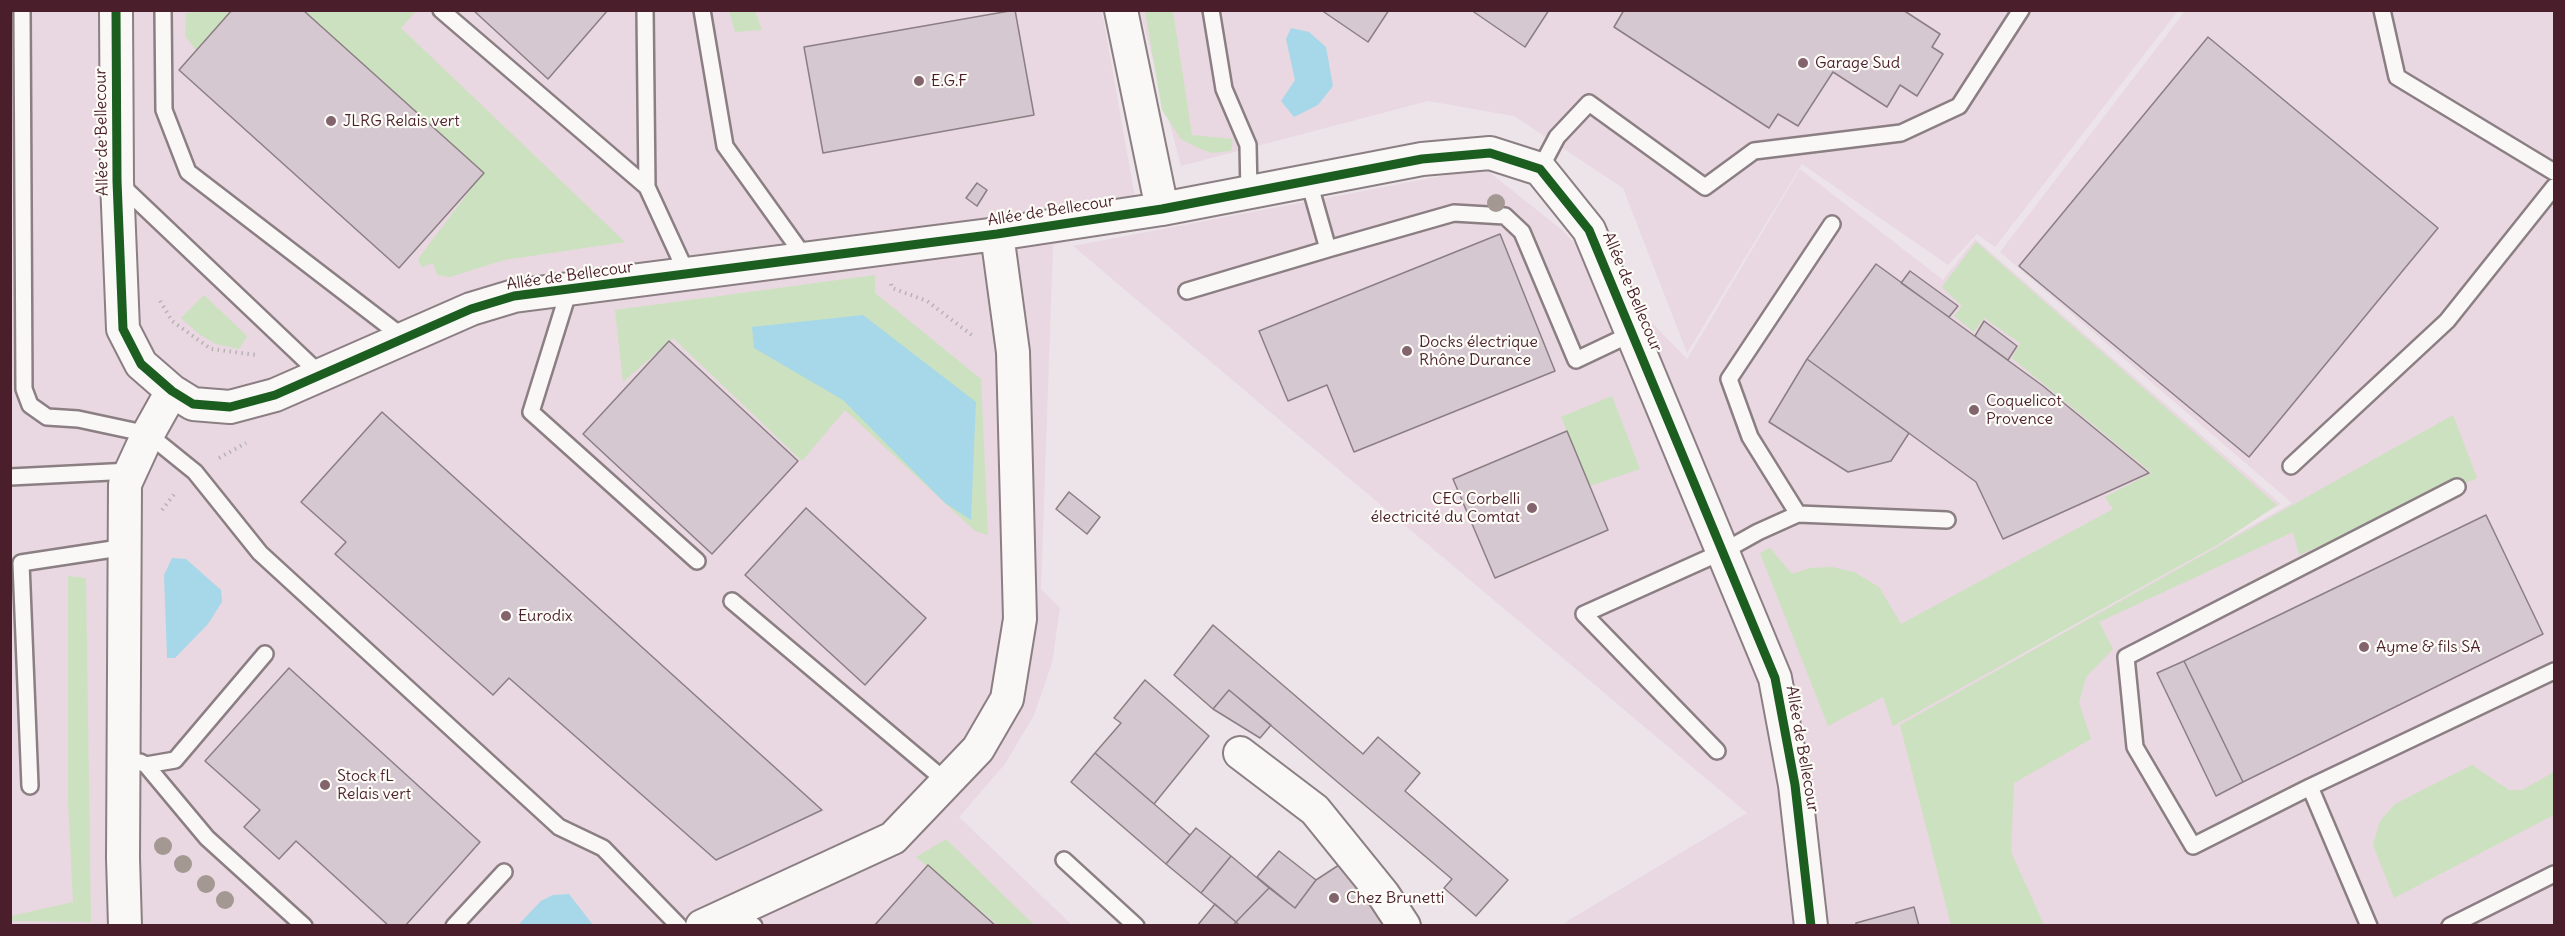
<!DOCTYPE html>
<html>
<head>
<meta charset="utf-8">
<style>
  body { margin:0 }
  #map { position:relative; width:2565px; height:936px; overflow:hidden; background:#ece4e8; font-family:Delius,sans-serif }
  canvas { display:block }
  .frame { position:absolute; inset:0; border:12px solid #4a1f2b; pointer-events:none }
</style>
</head>
<body>
<div id="map">
<canvas width="2565" height="936"></canvas>
<div class="frame"></div>
</div>
<script>
const c = document.querySelector('canvas').getContext('2d');
c.lineJoin = 'round';
function paint(path, color) { c.fillStyle = color; c.fill(path, 'evenodd'); }
const toPath = rows => new Path2D(rows.map(r => 'M' + r).join(''));
function trace(path, color, width, dash) { c.strokeStyle = color; c.lineWidth = width; c.lineCap = dash ? 'butt' : 'round'; c.setLineDash(dash || []); c.stroke(path); }
function drawText(font, color, halo, rows, align = 'center') {
  c.font = font + ' Delius,sans-serif'; c.lineWidth = 4.5; c.setLineDash([]); c.textBaseline = 'middle'; c.strokeStyle = halo; c.fillStyle = color; for (const [text, x, y, turn = 0] of rows) {
    c.save(); c.translate(x, y); c.rotate((+turn || 0) * Math.PI / 180); c.textAlign = isNaN(turn) ? turn : align; if (halo) c.strokeText(text, 0, 0); c.fillText(text, 0, 0); c.restore();
  }
}
const built = toPath([
  [10,11,1102,11,1139,220,1053,245,1041,589,1060,608,1052,663,1034,715,1005,764,959,817,1072,925,11,925],
  [1140,11,2178,11,1995,247,1977,234,1948,265,1802,164,1687,353,1623,188,1514,116,1428,101,1181,166],
  [2185,11,2554,11,2554,925,1561,925,1747,813,1073,246,1484,168,1562,230,1687,359,1800,169,1943,280,1975,239,2281,504,1978,680,2292,503,2000,252]
]);
const green = toPath([
  [215,11,232,11,196,50,185,36,186,13],
  [303,11,416,11,401,28,625,242,504,260,450,277,437,275,433,263,422,267,418,259,483,173],
  [729,11,755,11,762,30,735,32],
  [1145,11,1173,11,1192,135,1233,139,1231,151,1212,153,1198,148,1181,139,1162,110],
  [1976,242,2277,505,2219,544,1893,726,1883,697,1828,726,1760,553,1770,548,1792,574,1810,568,1832,567,1854,572,1879,587,1901,624,2113,509,2105,497,2152,473,2012,358,2020,343,1984,318,1974,332,1954,316,1962,306,1942,287],
  [875,275,875,293,981,379,988,535,975,531,845,410,802,461,673,338,623,382,615,310],
  [204,295,247,336,239,349,216,344,199,334,181,318],
  [1612,396,1640,469,1590,486,1561,417],
  [2453,415,2477,478,2299,555,2293,532,2099,622,2113,649,2086,677,2079,703,2091,739,2014,783,2011,852,2044,925,1951,925,1900,725],
  [68,576,86,578,91,922,11,921,11,916,73,902,68,800],
  [2472,765,2509,790,2522,790,2554,772,2554,815,2394,898,2373,845,2380,821,2395,804],
  [946,839,1034,925,998,925,916,857]
]);
const water = toPath([
  [1291,28,1309,32,1326,47,1333,86,1318,105,1294,117,1281,101,1295,80,1286,39],
  [863,315,976,402,971,520,945,503,843,400,754,348,752,327],
  [172,558,186,559,221,590,222,602,208,624,175,658,167,658,164,575],
  [569,894,593,925,518,925,541,901,553,895]
]);
const building = toPath([
  [232,10,303,10,484,173,399,268,179,70,232,10],
  [473,10,608,10,548,79,473,10],
  [1015,10,1034,115,823,153,804,47,1015,10],
  [1321,10,1389,10,1368,42,1321,10],
  [1471,10,1549,10,1525,47,1471,10],
  [1624,10,1903,10,1940,34,1932,47,1943,54,1917,96,1900,85,1887,107,1833,72,1798,126,1778,114,1769,128,1614,27,1624,10],
  [2208,37,2438,228,2249,457,2019,266,2208,37],
  [977,183,987,190,977,206,966,198,977,183],
  [1500,234,1555,371,1354,452,1327,385,1288,401,1259,331,1500,234],
  [1876,264,2043,386,2149,473,2003,539,1976,482,1807,359,1876,264],
  [1910,271,1958,306,1949,317,1901,283,1910,271],
  [1984,321,2017,346,2008,360,1975,336,1984,321],
  [669,341,798,461,712,554,583,434,669,341],
  [1807,359,1909,433,1891,461,1848,472,1769,422,1807,359],
  [382,412,822,810,716,860,509,678,493,695,335,554,346,542,301,502,382,412],
  [1567,431,1608,530,1495,578,1453,479,1567,431],
  [1069,492,1100,517,1087,534,1056,509,1069,492],
  [806,508,926,618,865,685,745,575,806,508],
  [2486,515,2543,634,2243,782,2184,661,2486,515],
  [1213,625,1363,754,1378,737,1420,773,1405,791,1508,880,1476,916,1444,888,1452,879,1229,690,1213,709,1174,675,1213,625],
  [2184,661,2243,782,2216,796,2157,673,2184,661],
  [289,668,480,842,405,926,389,926,296,841,279,859,244,827,260,810,205,761,289,668],
  [1145,680,1209,736,1154,804,1095,753,1121,723,1114,718,1145,680],
  [1229,690,1271,725,1260,738,1213,709,1229,690],
  [1095,753,1190,835,1166,864,1071,782,1095,753],
  [1196,828,1231,856,1201,893,1166,864,1196,828],
  [1279,851,1316,880,1295,908,1257,877,1279,851],
  [1231,856,1269,888,1236,922,1201,893,1231,856],
  [1342,863,1386,926,1240,926,1236,922,1269,888,1295,908,1316,880,1342,863],
  [928,865,996,926,874,926,928,865],
  [1215,904,1236,922,1233,926,1197,926,1215,904],
  [1914,907,1919,926,1856,926,1856,923,1914,907]
]);
const path = toPath([
  [891,284,892,288,927,301,973,336],
  [160,301,172,321,211,349,257,355],
  [219,458,246,443],
  [162,510,176,492]
]);
const lane = toPath([
  [22,10,24,389,30,405,47,417,78,419,148,434,195,472,260,553,559,827,603,848,679,926],
  [163,10,164,110,188,172,404,338],
  [441,10,647,187,688,276],
  [645,10,647,187],
  [702,10,725,146,806,259],
  [1211,10,1224,89,1248,145,1249,192],
  [2382,10,2397,77,2554,172],
  [1540,169,1557,137,1589,103,1705,187,1754,151,1901,133,1959,106,2021,10],
  [1309,182,1328,249,1454,213,1505,216,1522,232,1576,360,1633,333],
  [120,184,322,376],
  [569,290,531,412,697,561],
  [1187,291,1328,249],
  [2291,466,2447,321,2554,187],
  [10,477,131,471],
  [1798,514,1947,520],
  [732,601,948,783],
  [1717,751,1584,614,1724,551,1758,532,1798,514,1750,437,1729,379,1832,224],
  [140,762,146,765,175,760,265,654],
  [146,765,207,838,304,926],
  [30,786,21,563,126,547],
  [2310,787,2554,671],
  [1064,860,1136,926],
  [735,910,754,926],
  [454,926,504,872],
  [2369,926,2310,787,2193,846,2135,747,2126,657,2457,487],
  [2450,926,2554,874]
]);
const street = toPath([
  [116,10,117,181,123,329,141,364,172,391,193,404,230,407,275,395,471,309,514,296,997,234,1162,209,1422,159,1490,153,1540,169,1589,230,1775,678,1795,785,1811,926],
  [1121,10,1162,209],
  [1240,753,1315,810,1383,894,1404,926],
  [125,926,123,858,125,484,148,434,172,391],
  [702,926,893,838,978,749,1007,699,1020,619,1013,352,997,234]
]);
const cycleway = toPath([
  [116,10,117,181,123,329,141,364,172,391,193,404,230,407,275,395,471,309,514,296,997,234,1162,209,1422,159,1490,153,1540,169,1589,230,1775,678,1795,785,1811,926]
]);
const trees = [
  [1496,203],
  [163,846],
  [183,864],
  [206,884],
  [225,900]
];
const markers = [
  [1803,63,6,"#83646d"],
  [919,81,6,"#83646d"],
  [331,121,6,"#83646d"],
  [1407,351,6,"#83646d"],
  [1974,410,6,"#83646d"],
  [1532,508,6,"#83646d"],
  [506,616,6,"#83646d"],
  [2364,647,6,"#83646d"],
  [325,785,6,"#83646d"],
  [1334,898,6,"#83646d"]
];
const poiNames = [
  ["Garage Sud",1815,63],
  ["E.G.F",931,81],
  ["JLRG Relais vert",343,121],
  ["Docks électrique",1419,342],
  ["Rhône Durance",1419,360],
  ["Coquelicot",1986,401],
  ["Provence",1986,419],
  ["CEC Corbelli",1520,499,"right"],
  ["électricité du Comtat",1520,517,"right"],
  ["Eurodix",518,616],
  ["Ayme & fils SA",2376,647],
  ["Stock fL",337,776],
  ["Relais vert",337,794],
  ["Chez Brunetti",1346,898]
];
const streetNames = [
  ["Allée de Bellecour",102,132,-91],
  ["Allée de Bellecour",1051,211,-9],
  ["Allée de Bellecour",570,276,-8],
  ["Allée de Bellecour",1632,292,67],
  ["Allée de Bellecour",1802,749,80]
];
paint(built, '#e9d8e1');
paint(green, '#cce1bf');
paint(water, '#a6d8e9');
paint(building, '#d5c8d0');
trace(building, '#8b7f83', 1.5);
trace(lane, '#8b7f83', 20);
trace(street, '#8b7f83', 36);
trace(path, '#b8b3b3', 4, [1.5, 4.5]);
trace(lane, '#f9f8f6', 15);
trace(street, '#f9f8f6', 32);
trace(cycleway, '#1b5e20', 9);
c.fillStyle = '#a49893';
for (const [x, y] of trees) { c.beginPath(); c.arc(x, y, 9, 0, 2 * Math.PI); c.fill(); }
for (const [x, y, r, color] of markers) { const dot = new Path2D(); dot.arc(x, y, r, 0, 2 * Math.PI); c.fillStyle = color; c.fill(dot); trace(dot, '#fdfcf7', 2); }
drawText('16px', '#4a1f2b', '#fdfcf7', poiNames, 'left');
drawText('16px', '#4a1f2b', '#fdfcf7', streetNames);
</script>
</body>
</html>
